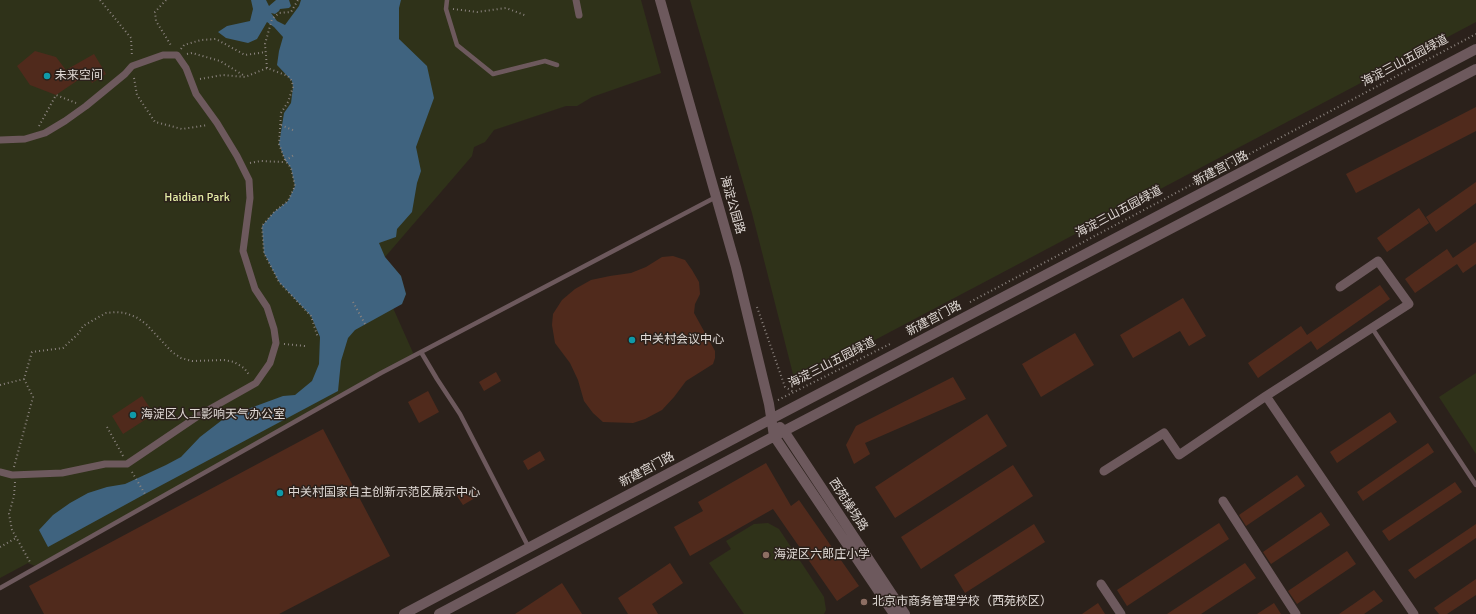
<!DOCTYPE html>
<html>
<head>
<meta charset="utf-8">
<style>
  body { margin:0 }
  canvas { display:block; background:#2b211b }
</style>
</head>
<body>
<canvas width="1476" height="614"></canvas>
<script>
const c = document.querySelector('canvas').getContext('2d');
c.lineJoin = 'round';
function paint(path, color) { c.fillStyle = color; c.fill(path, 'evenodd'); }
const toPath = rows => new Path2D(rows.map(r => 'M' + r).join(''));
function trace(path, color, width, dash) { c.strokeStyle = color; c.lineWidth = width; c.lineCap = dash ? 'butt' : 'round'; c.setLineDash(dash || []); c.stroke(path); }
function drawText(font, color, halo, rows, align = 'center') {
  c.font = font + ' Signika,"Noto Sans SC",sans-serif'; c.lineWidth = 3; c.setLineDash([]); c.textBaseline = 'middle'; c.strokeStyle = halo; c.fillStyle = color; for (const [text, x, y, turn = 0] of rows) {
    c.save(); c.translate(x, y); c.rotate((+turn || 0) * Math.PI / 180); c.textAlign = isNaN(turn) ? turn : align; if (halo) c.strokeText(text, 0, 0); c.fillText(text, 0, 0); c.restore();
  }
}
const green = toPath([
  [0,0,641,0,661,73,592,97,577,106,566,106,494,130,485,142,474,147,472,156,385,257,401,276,406,294,402,304,393,308,414,355,35,566,28,563,0,578],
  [690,0,1476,0,1476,22,803,378,793,374,752,213],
  [1476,373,1476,454,1439,397],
  [768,523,779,529,824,597,826,610,824,614,744,614,709,563,731,549,726,541,754,524]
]);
const water = toPath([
  [251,0,266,0,269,6,276,0,289,0,291,6,289,8,280,9,279,11,275,14,271,13,277,21,285,25,299,6,301,0,401,0,399,8,399,39,427,66,434,98,416,147,421,171,417,183,412,212,397,229,396,237,379,243,385,257,401,276,406,294,402,304,355,330,348,338,341,361,338,391,145,494,48,547,39,530,53,515,70,503,88,493,107,487,125,484,166,465,181,457,200,437,226,417,283,396,295,395,312,381,319,364,320,337,311,316,279,282,264,253,262,226,274,212,288,201,295,186,291,168,285,160,279,144,284,113,291,103,293,87,292,81,277,65,279,51,283,37,274,27,267,22,257,39,248,43,226,38,218,32,227,26,250,21,253,9]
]);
const building = toPath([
  [35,51,56,57,66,70,94,54,106,74,92,83,87,74,56,95,30,85,17,66],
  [1476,107,1476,131,1356,193,1346,174],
  [1476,182,1476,203,1436,232,1426,217],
  [1419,208,1429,223,1387,252,1377,238],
  [1476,242,1476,264,1463,273,1457,264,1415,293,1405,279,1447,249,1453,258],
  [673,256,685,260,692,270,699,282,700,294,695,304,694,313,715,351,715,358,713,364,686,381,674,397,662,410,645,419,633,423,603,422,593,413,584,401,578,380,570,363,555,343,552,325,553,314,562,300,575,289,591,280,610,276,631,273,646,267,662,257],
  [1380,285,1390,299,1317,350,1311,341,1258,378,1248,363,1301,326,1307,335],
  [1183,298,1206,336,1189,346,1180,331,1133,358,1120,335],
  [1075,333,1094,365,1041,397,1022,364],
  [496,372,501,381,484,391,479,382],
  [953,377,966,399,865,443,870,454,854,464,846,445,856,426],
  [428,391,439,412,419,423,408,402],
  [142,396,154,414,123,434,112,416],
  [1390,412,1397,422,1337,463,1330,452],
  [987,414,1007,446,895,518,875,487],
  [323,429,390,556,279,614,44,614,29,586],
  [1428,443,1434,452,1363,501,1357,492],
  [540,451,545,460,528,470,523,461],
  [766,463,791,506,799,500,859,586,837,601,773,509,690,556,674,527,703,511,698,502],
  [1013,465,1033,496,921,569,901,537],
  [1297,475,1305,486,1246,526,1239,515],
  [1455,482,1462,492,1389,541,1382,531],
  [474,487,480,495,463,505,457,496],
  [1321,512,1330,525,1271,564,1263,552],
  [1219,523,1229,539,1127,606,1117,590],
  [1034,524,1045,542,965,593,954,575],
  [1476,524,1476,538,1415,579,1408,570],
  [1347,551,1356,564,1297,604,1288,591],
  [670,563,683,583,652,604,658,614,628,614,618,598],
  [1245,563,1256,578,1201,614,1167,614],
  [1476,579,1476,595,1447,614,1439,614,1434,608],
  [562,583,582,614,515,614],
  [1374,590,1383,601,1364,614,1339,614],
  [1098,603,1105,614,1082,614],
  [1274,603,1281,614,1257,614]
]);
const path = toPath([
  [100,0,131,38,132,57],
  [166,0,155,12,156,21,172,47],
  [453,9,477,12,506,8,527,16],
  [181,49,184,45,201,40,216,39,245,55,266,52],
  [187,54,192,53,220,61,243,75],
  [267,68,265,44,272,19,279,13,291,12,298,0],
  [134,78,137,95,155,122,182,129,208,125],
  [200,79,223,75,245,77,267,68,288,76,292,81,293,87,288,102,281,113,279,144,285,160,291,168,295,186,288,201,274,212,262,226,264,253,279,282,311,316,318,338],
  [281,125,295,131],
  [39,126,56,95,76,103],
  [250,163,261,161,283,162,294,155],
  [353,302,365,324],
  [970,302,1476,34],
  [757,307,785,387,794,392],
  [284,344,305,346],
  [0,385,24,379,32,352,63,348,79,333,83,326,106,313,116,312,125,313,136,317,146,324,172,352,181,358,192,361,224,360,234,362,244,368,250,376],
  [778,400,890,344],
  [107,427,123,456],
  [14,467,33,397,24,379],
  [132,472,145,494],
  [15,482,14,496,9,514,12,530,30,562],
  [0,547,16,538]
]);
const service = toPath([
  [447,0,446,9,457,45,493,74,545,61,557,65],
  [1372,328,1476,485],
  [421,352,437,379,460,414,529,548],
  [0,588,381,373,716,197]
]);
const pedestrian = toPath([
  [576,0,579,15],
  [0,140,25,139,45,133,65,121,86,106,125,74,132,66,163,55,177,55,186,68,196,94,217,123,237,156,249,180,250,198,243,251,255,289,267,307,274,329,276,343,270,363,256,383,201,414,127,464,105,464,62,473,12,475,0,472]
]);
const minor = toPath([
  [1266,396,1414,614],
  [1104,471,1164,433,1179,455,1266,396,1409,304,1378,261,1340,287],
  [1223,501,1296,614],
  [1101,584,1121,614]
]);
const tertiary = toPath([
  [660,0,736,267,769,404,774,436,894,614],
  [780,427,784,431,905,614],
  [404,614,771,419,1476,49],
  [439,614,784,431,1476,69]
]);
const markers = [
  [47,76,4,"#0f9aa8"],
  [632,340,4,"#0f9aa8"],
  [133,415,4,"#0f9aa8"],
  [280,493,4,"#0f9aa8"],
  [766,555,4,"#8d6e63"],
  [864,602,4,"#8d6e63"]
];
const streetNames = [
  ["海淀三山五园绿道",1405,61,-28],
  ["新建宫门路",1221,169,-28],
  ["海淀公园路",732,205,74],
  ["海淀三山五园绿道",1119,212,-28],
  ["新建宫门路",934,319,-28],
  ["海淀三山五园绿道",832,363,-27],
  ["新建宫门路",647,470,-28],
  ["西苑操场路",848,505,57]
];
const poiNames = [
  ["未来空间",55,76],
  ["中关村会议中心",640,340],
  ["海淀区人工影响天气办公室",141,415],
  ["中关村国家自主创新示范区展示中心",288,493],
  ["海淀区六郎庄小学",774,555],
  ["北京市商务管理学校（西苑校区）",872,602]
];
const parkNames = [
  ["Haidian Park",197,198]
];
paint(green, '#2f3219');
paint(water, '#3f637f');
paint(building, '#502a1c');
trace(path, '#8b837e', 2, [1, 3]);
trace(service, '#6d595d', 4.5);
trace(pedestrian, '#6d595d', 7);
trace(minor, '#6d595d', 9);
trace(tertiary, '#6d595d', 10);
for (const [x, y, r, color] of markers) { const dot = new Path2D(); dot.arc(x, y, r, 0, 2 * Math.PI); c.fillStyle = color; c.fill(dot); trace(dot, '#2b211b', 1.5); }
drawText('12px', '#e0d9d5', '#2b211b', streetNames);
drawText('12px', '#e0d9d5', '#2b211b', poiNames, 'left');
drawText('12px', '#e2eaa3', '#2b211b', parkNames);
</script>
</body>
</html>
